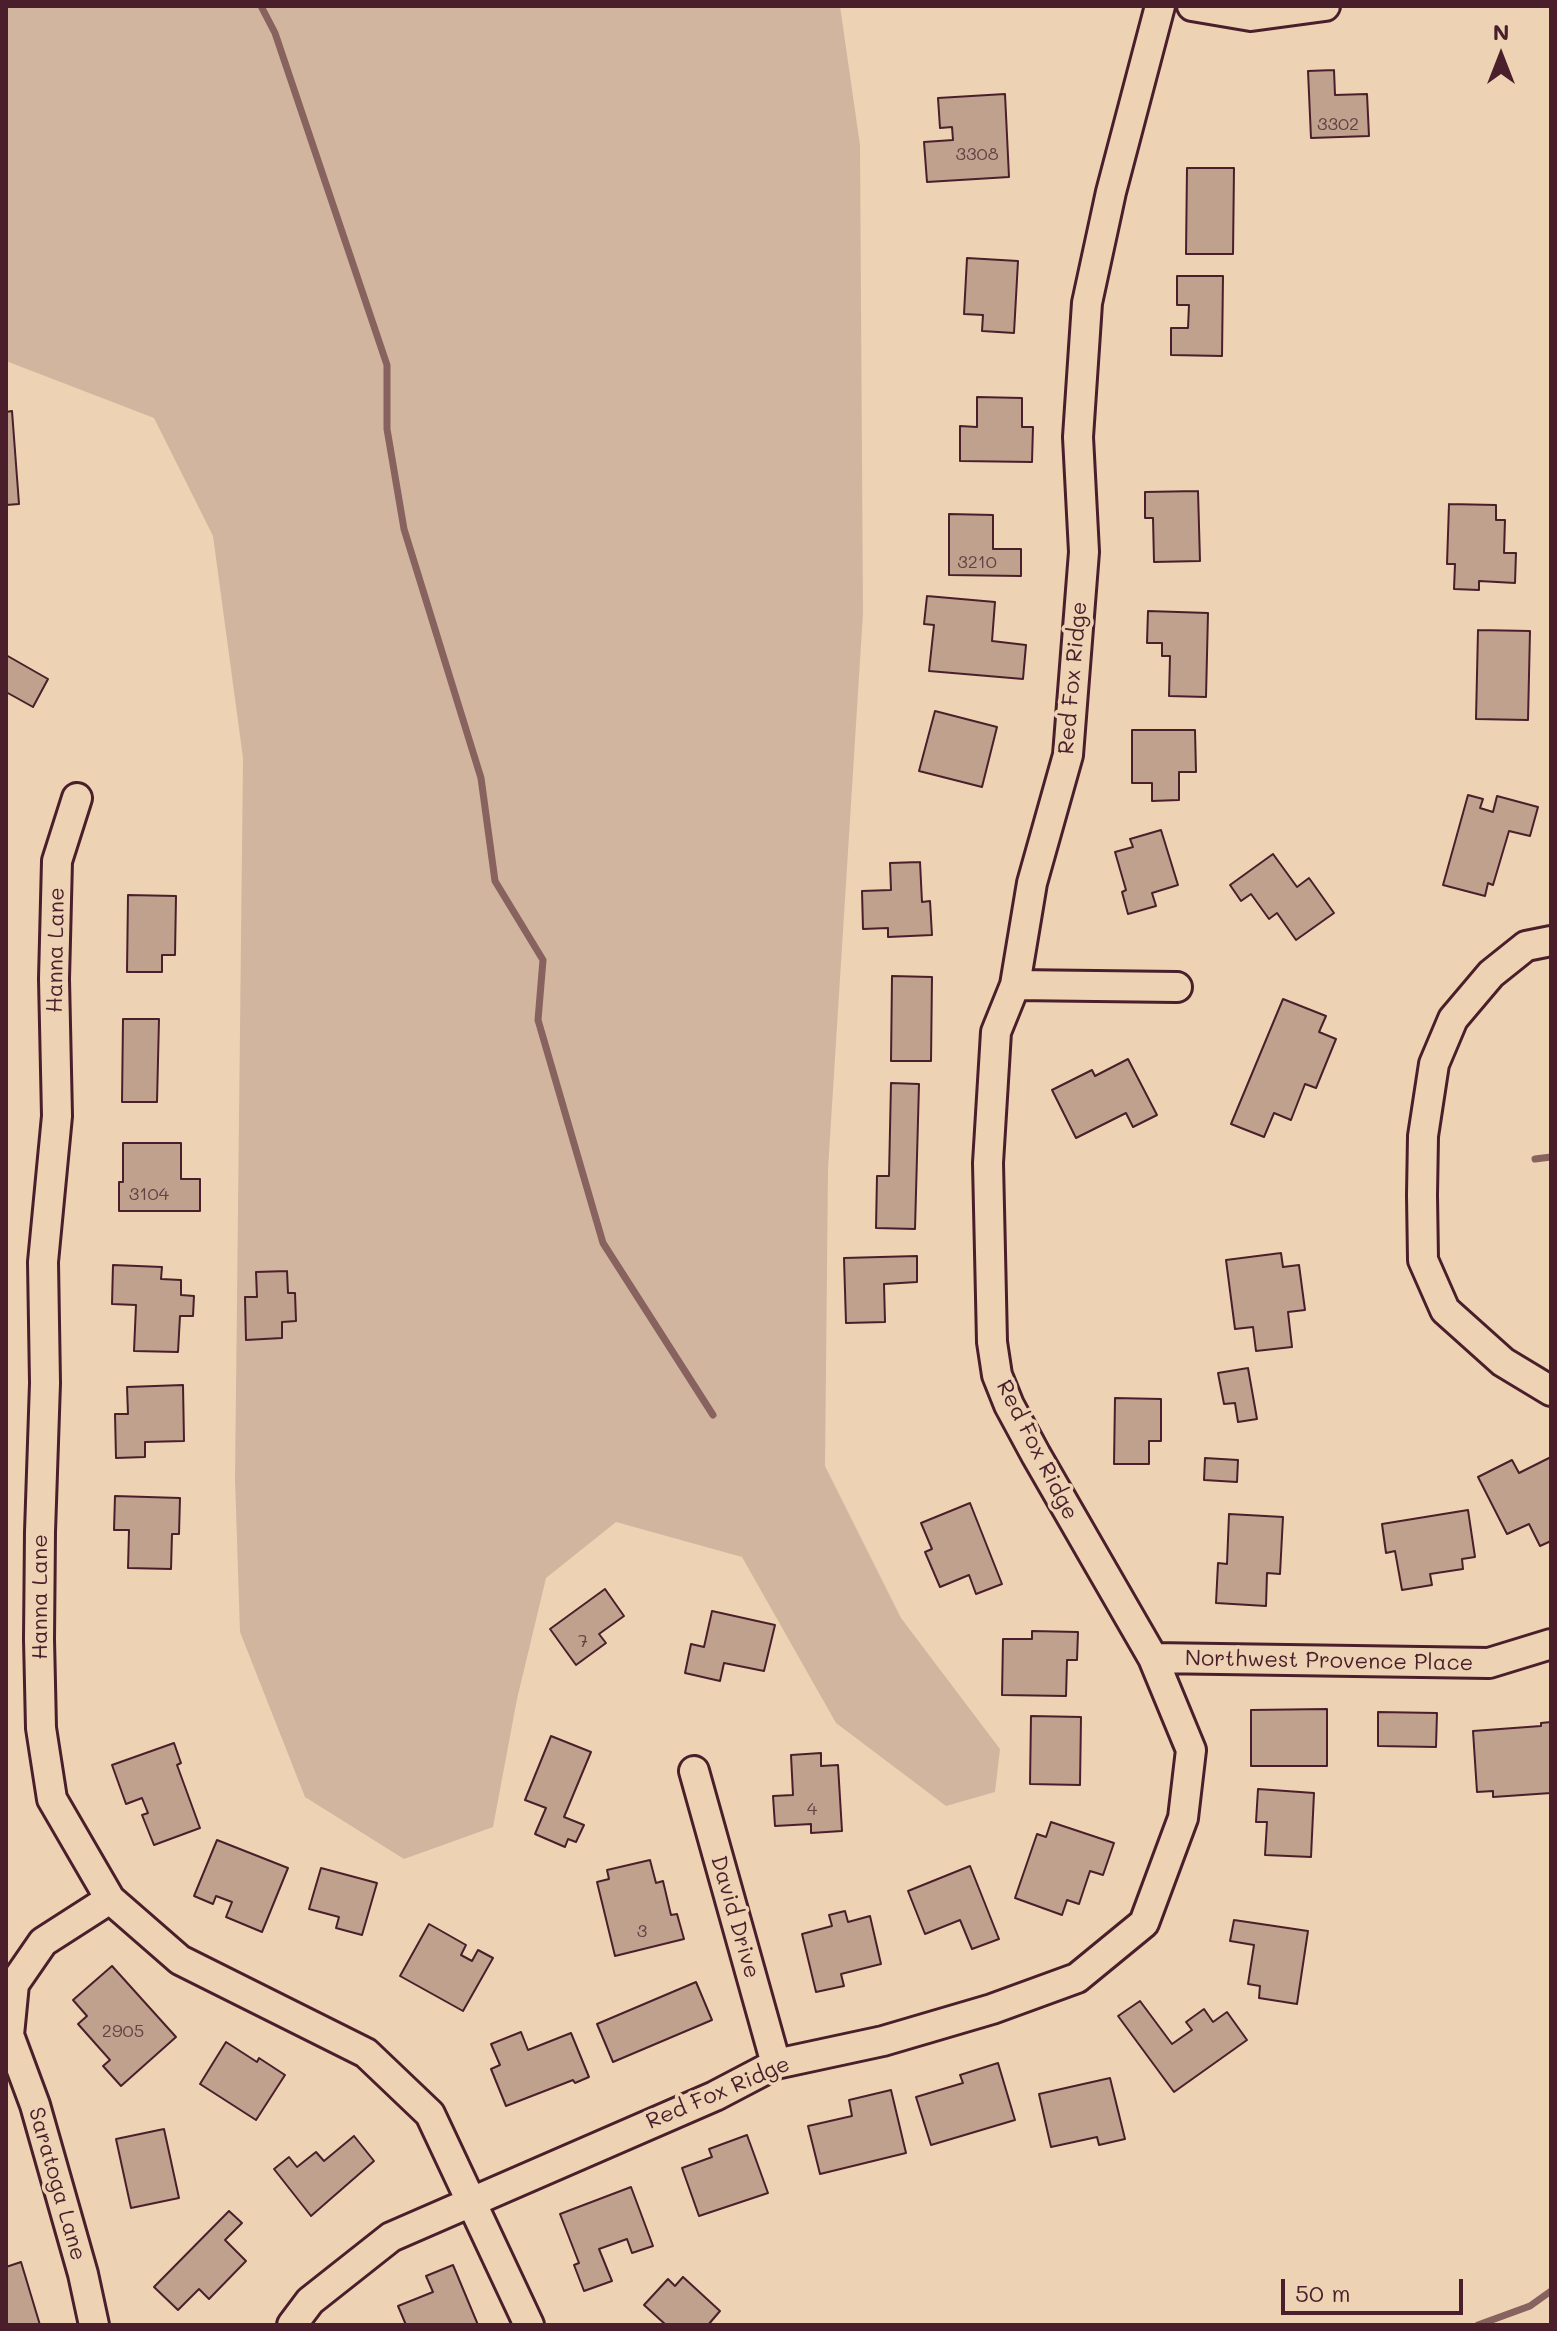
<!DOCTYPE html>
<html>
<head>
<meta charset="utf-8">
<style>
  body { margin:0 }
  #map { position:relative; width:1557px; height:2331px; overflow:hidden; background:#edd3b4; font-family:Mali,sans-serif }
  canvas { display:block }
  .frame { position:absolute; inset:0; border:8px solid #4a1f2b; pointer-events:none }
  .north { position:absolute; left:1461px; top:16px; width:80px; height:80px; -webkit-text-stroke:6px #edd3b4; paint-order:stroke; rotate:0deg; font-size:22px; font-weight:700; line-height:32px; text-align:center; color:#4a1f2b }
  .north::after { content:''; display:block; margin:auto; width:28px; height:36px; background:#4a1f2b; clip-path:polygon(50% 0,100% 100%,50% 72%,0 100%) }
  .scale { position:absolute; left:1281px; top:2279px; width:182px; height:36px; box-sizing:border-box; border:4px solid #4a1f2b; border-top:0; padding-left:10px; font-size:24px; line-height:28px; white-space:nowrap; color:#4a1f2b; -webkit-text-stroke:6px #edd3b4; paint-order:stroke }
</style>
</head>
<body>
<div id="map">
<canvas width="1557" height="2331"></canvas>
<div class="frame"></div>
<div class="north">N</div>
<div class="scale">50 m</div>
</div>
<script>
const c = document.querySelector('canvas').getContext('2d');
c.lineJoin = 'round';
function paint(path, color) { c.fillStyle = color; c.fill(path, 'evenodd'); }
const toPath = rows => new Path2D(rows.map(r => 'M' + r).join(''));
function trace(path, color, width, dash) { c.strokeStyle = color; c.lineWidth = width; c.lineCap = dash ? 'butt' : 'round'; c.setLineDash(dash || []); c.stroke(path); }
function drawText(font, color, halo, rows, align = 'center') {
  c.font = font + ' Mali,sans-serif'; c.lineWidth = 7; c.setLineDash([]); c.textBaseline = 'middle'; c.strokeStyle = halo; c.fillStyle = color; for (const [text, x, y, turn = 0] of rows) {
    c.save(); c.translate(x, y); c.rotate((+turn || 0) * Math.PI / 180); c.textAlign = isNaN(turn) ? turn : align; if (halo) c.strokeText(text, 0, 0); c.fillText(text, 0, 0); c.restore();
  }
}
const green = toPath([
  [6,6,840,6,860,145,863,613,828,1169,825,1466,901,1618,1000,1749,995,1792,946,1806,836,1723,742,1557,616,1522,546,1578,517,1699,493,1827,404,1859,305,1797,240,1632,235,1479,243,758,213,536,154,418,6,361]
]);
const stream = toPath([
  [261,6,275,33,387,365,387,429,404,529,481,778,495,881,543,960,538,1020,603,1243,713,1415],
  [1535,1159,1551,1157],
  [1478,2325,1530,2306,1551,2291]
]);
const building = toPath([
  [1334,70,1335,95,1367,94,1369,136,1311,138,1308,71,1334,70],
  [1005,94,1009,177,927,182,924,142,953,140,952,127,940,128,938,98,1005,94],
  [1187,168,1234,168,1233,254,1186,254,1187,168],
  [967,258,1018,261,1014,333,982,331,983,315,964,314,967,258],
  [1177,276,1223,276,1222,356,1171,355,1171,328,1188,328,1189,305,1177,305,1177,276],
  [977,397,1022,398,1022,427,1033,427,1032,462,960,461,960,426,977,427,977,397],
  [12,411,19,504,6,505,6,412,12,411],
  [1198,491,1200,561,1154,562,1153,518,1145,518,1145,492,1198,491],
  [1449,504,1496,505,1496,520,1505,520,1504,553,1516,553,1515,583,1479,581,1479,590,1454,589,1455,564,1447,564,1449,504],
  [949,514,993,515,993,549,1021,549,1021,576,949,575,949,514],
  [927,596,995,602,992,641,1026,645,1023,679,929,671,934,625,924,624,927,596],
  [1148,611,1208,613,1206,697,1169,696,1170,656,1162,656,1162,643,1147,643,1148,611],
  [1478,630,1530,631,1528,720,1476,719,1478,630],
  [6,655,48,679,33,707,6,692,6,655],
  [935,711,997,727,982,787,919,771,935,711],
  [1132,730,1195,730,1196,772,1179,772,1179,800,1152,801,1152,783,1132,783,1132,730],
  [1468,795,1483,799,1480,808,1493,812,1497,796,1538,807,1530,836,1509,831,1493,885,1488,883,1485,896,1443,885,1468,795],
  [1161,830,1178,885,1152,893,1156,906,1128,914,1122,892,1126,890,1115,852,1133,847,1130,839,1161,830],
  [1273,854,1297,887,1309,878,1334,913,1296,940,1277,913,1269,919,1251,894,1241,901,1230,885,1273,854],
  [920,862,922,902,930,901,932,935,888,937,888,928,863,929,862,891,891,890,890,863,920,862],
  [128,895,176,896,175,955,162,955,162,972,127,972,128,895],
  [892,976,932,977,931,1061,891,1061,892,976],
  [1283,999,1326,1016,1319,1032,1336,1039,1316,1088,1305,1084,1291,1120,1274,1113,1264,1137,1231,1124,1283,999],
  [123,1019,159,1019,157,1102,122,1102,123,1019],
  [1128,1059,1157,1115,1133,1127,1126,1113,1076,1138,1052,1090,1092,1070,1095,1076,1128,1059],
  [891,1083,919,1084,915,1229,876,1228,877,1176,889,1176,891,1083],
  [123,1143,181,1143,181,1179,200,1179,200,1211,119,1211,119,1182,123,1182,123,1143],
  [1281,1253,1283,1267,1299,1265,1305,1310,1288,1312,1292,1347,1256,1351,1253,1327,1235,1329,1226,1260,1281,1253],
  [917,1256,917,1282,884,1284,885,1322,846,1323,844,1258,917,1256],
  [113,1265,162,1267,161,1279,181,1280,181,1295,194,1296,193,1316,180,1316,178,1352,134,1351,136,1305,112,1304,113,1265],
  [287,1271,288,1293,295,1293,296,1321,282,1322,282,1338,246,1340,245,1297,257,1297,256,1272,287,1271],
  [1248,1368,1257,1419,1238,1422,1235,1403,1224,1404,1218,1373,1248,1368],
  [183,1385,184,1441,145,1442,145,1457,116,1458,115,1414,128,1414,127,1387,183,1385],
  [1115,1398,1161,1399,1161,1441,1149,1441,1149,1464,1114,1464,1115,1398],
  [1551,1457,1551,1541,1540,1546,1529,1524,1507,1534,1478,1477,1512,1460,1519,1473,1551,1457],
  [1205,1458,1238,1460,1237,1482,1204,1480,1205,1458],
  [115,1496,180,1498,179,1534,172,1534,171,1569,128,1568,129,1530,114,1530,115,1496],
  [970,1503,1002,1584,976,1594,969,1575,940,1587,925,1552,932,1549,921,1523,970,1503],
  [1468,1510,1475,1557,1462,1559,1463,1569,1430,1574,1432,1585,1402,1590,1395,1551,1386,1553,1382,1524,1468,1510],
  [1229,1514,1283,1517,1280,1574,1267,1573,1266,1606,1216,1603,1218,1563,1227,1564,1229,1514],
  [605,1589,624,1616,599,1634,606,1643,576,1665,550,1629,605,1589],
  [712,1611,775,1625,764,1671,724,1663,720,1681,685,1673,691,1644,704,1647,712,1611],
  [1032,1631,1078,1632,1077,1660,1067,1660,1066,1696,1002,1695,1003,1639,1032,1639,1032,1631],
  [1327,1709,1327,1766,1251,1766,1251,1710,1327,1709],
  [1378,1712,1437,1713,1436,1747,1378,1746,1378,1712],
  [1031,1716,1081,1717,1080,1785,1030,1784,1031,1716],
  [1551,1722,1551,1793,1493,1797,1493,1791,1477,1792,1473,1731,1541,1726,1541,1723,1551,1722],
  [551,1736,591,1752,564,1817,584,1825,576,1842,568,1839,565,1847,535,1834,546,1808,525,1800,551,1736],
  [174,1743,181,1763,177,1765,200,1828,154,1845,142,1815,148,1813,142,1798,126,1804,112,1765,174,1743],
  [821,1753,821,1766,838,1765,842,1831,811,1833,811,1824,775,1826,773,1796,793,1795,791,1755,821,1753],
  [1258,1789,1314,1793,1311,1857,1265,1855,1267,1822,1256,1822,1258,1789],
  [1051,1822,1114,1843,1103,1875,1090,1871,1079,1904,1067,1900,1062,1915,1015,1898,1037,1834,1046,1837,1051,1822],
  [217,1840,288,1868,262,1932,226,1917,232,1902,216,1896,213,1904,194,1896,217,1840],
  [650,1860,656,1883,663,1881,671,1915,677,1914,684,1939,615,1956,597,1882,609,1879,607,1870,650,1860],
  [970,1866,999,1939,972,1949,960,1920,925,1934,908,1891,970,1866],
  [321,1868,377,1883,362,1935,336,1928,339,1917,309,1909,321,1868],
  [845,1911,848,1922,870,1916,881,1964,841,1974,844,1986,816,1992,802,1934,832,1926,829,1915,845,1911],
  [1234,1920,1308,1931,1297,2004,1259,1998,1260,1986,1248,1984,1254,1945,1230,1941,1234,1920],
  [429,1924,466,1945,461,1955,472,1961,478,1950,493,1958,463,2011,400,1976,429,1924],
  [112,1966,176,2037,121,2086,103,2066,110,2060,78,2024,87,2016,73,2000,112,1966],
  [696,1982,712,2020,613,2062,597,2024,696,1982],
  [1140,2001,1172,2044,1192,2030,1186,2022,1204,2009,1213,2022,1227,2012,1247,2040,1174,2092,1118,2016,1140,2001],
  [521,2032,528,2050,571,2033,589,2077,575,2083,573,2080,506,2106,491,2069,500,2065,491,2044,521,2032],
  [226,2042,257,2062,259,2058,285,2075,256,2120,200,2084,226,2042],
  [998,2063,1015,2120,931,2145,916,2097,963,2083,960,2075,998,2063],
  [1110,2078,1125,2139,1099,2145,1097,2137,1051,2147,1039,2094,1110,2078],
  [891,2090,906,2153,820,2174,808,2126,852,2116,849,2100,891,2090],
  [164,2129,179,2198,131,2208,116,2139,164,2129],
  [747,2135,768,2193,699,2216,682,2168,712,2157,709,2149,747,2135],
  [354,2136,374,2161,311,2216,274,2169,289,2157,297,2167,316,2152,324,2161,354,2136],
  [631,2187,653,2246,632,2253,627,2239,599,2249,612,2281,584,2291,574,2265,579,2263,560,2214,631,2187],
  [229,2211,242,2223,225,2240,246,2261,209,2299,199,2289,178,2310,154,2287,229,2211],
  [21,2262,40,2325,6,2325,6,2267,21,2262],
  [453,2265,478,2325,406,2325,398,2306,433,2292,426,2276,453,2265],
  [683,2277,720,2311,708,2325,666,2325,644,2305,668,2279,675,2286,683,2277]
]);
const street = toPath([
  [1192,6,1251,16,1325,6],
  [77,798,57,861,54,979,57,1116,43,1262,45,1383,40,1532,39,1639,41,1728,52,1799,110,1899,180,1960,366,2053,430,2114,529,2325],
  [1551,941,1526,946,1491,974,1453,1019,1434,1064,1423,1136,1422,1195,1423,1260,1445,1310,1503,1362,1551,1391],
  [1015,985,1177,987],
  [1153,1658,1489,1663,1551,1644],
  [694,1771,776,2064],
  [94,2325,83,2274,35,2105,9,2035,14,1984,43,1942,110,1899],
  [292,2325,310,2301,391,2237,715,2096,776,2064,883,2041,992,2009,1077,1978,1144,1923,1183,1818,1191,1750,1153,1658,1036,1455,1009,1405,997,1375,992,1342,988,1163,996,1032,1015,985,1032,883,1068,755,1084,552,1078,437,1087,303,1111,192,1160,6]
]);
const numberNames = [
  ["3302",1338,124],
  ["3308",977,154],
  ["3210",977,562],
  ["3104",149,1194],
  ["7",583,1641],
  ["4",812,1809],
  ["3",642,1931],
  ["2905",123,2031]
];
const streetNames = [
  ["Red Fox Ridge",1073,678,-85],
  ["Hanna Lane",56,950,-89],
  ["Red Fox Ridge",1037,1450,63],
  ["Hanna Lane",40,1597,-90],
  ["Northwest Provence Place",1329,1661,1],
  ["David Drive",735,1917,74],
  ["Red Fox Ridge",718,2093,-23],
  ["Saratoga Lane",57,2184,74]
];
paint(green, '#d2b59e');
trace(stream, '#87625e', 7);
paint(building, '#bfa18e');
trace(building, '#4a1f2b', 2);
trace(street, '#4a1f2b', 34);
trace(street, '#edd3b4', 28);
drawText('18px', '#674044', null, numberNames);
drawText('22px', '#4a1f2b', '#edd3b4', streetNames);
</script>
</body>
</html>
